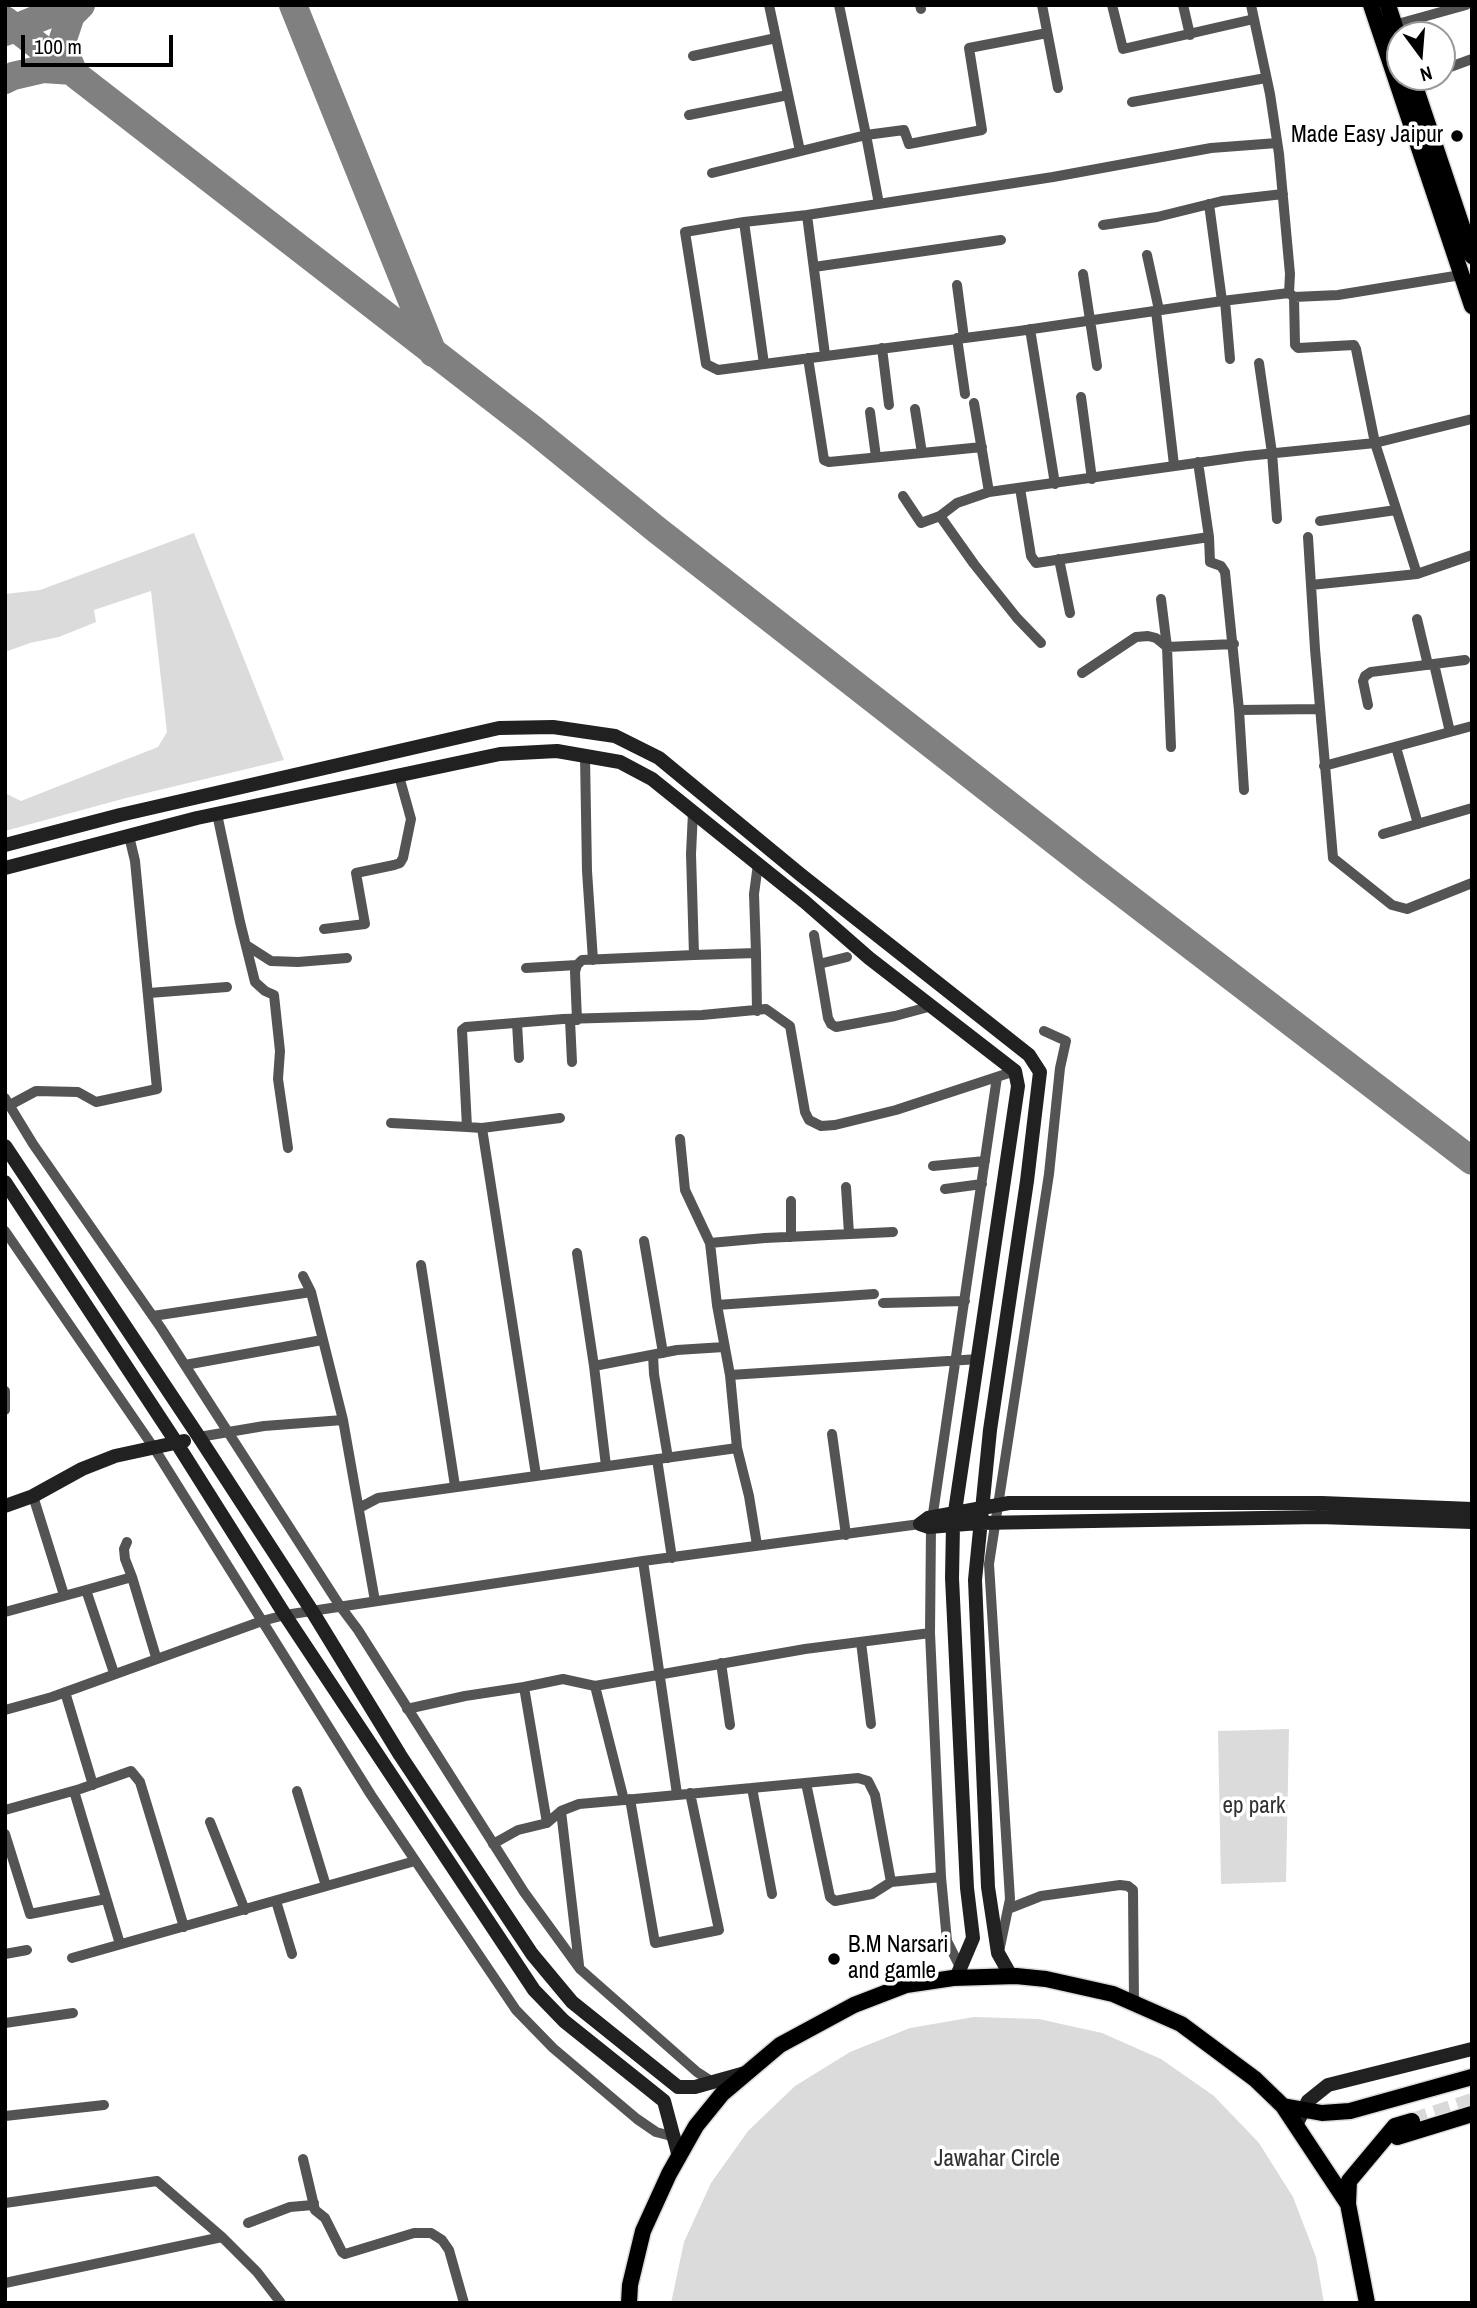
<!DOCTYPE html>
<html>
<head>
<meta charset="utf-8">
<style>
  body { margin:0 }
  #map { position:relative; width:1477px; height:2308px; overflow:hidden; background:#fff; font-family:"Archivo Narrow",sans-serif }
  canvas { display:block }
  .frame { position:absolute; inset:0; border:7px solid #000; pointer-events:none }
  .north { position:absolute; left:1386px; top:21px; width:70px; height:70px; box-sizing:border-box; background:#fff; border:2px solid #999; border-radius:50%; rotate:164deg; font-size:19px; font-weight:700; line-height:28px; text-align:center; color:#000 }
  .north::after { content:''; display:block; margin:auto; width:24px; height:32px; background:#000; clip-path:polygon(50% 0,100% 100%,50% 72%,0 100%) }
  .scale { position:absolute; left:21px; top:35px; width:152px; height:32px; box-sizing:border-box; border:4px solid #000; border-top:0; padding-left:9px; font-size:21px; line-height:24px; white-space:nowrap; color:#000; -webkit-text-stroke:5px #fff; paint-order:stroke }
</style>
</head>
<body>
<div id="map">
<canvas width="1477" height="2308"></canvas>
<div class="frame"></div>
<div class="north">N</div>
<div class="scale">100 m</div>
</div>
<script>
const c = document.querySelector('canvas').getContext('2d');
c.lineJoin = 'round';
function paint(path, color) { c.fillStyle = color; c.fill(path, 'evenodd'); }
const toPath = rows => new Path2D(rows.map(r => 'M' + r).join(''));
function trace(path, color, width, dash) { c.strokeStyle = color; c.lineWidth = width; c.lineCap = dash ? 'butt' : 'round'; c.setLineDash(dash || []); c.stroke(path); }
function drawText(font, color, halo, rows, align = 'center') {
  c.font = font + ' "Archivo Narrow",sans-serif'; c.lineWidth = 7; c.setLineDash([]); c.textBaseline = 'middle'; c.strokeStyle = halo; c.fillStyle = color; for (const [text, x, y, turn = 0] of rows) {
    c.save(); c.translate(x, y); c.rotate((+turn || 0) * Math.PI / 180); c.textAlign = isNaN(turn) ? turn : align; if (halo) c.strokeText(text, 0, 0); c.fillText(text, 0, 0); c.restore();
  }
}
const green = toPath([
  [194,533,284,760,126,798,5,831,5,793,21,801,158,747,167,732,151,591,94,610,96,622,59,637,30,643,5,652,5,594,40,590],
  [1289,1729,1286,1882,1221,1884,1218,1731],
  [974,2017,1039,2019,1102,2033,1161,2059,1214,2096,1259,2143,1293,2197,1316,2257,1324,2303,671,2303,684,2242,711,2183,748,2131,795,2086,850,2052,910,2028]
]);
const taxiway = toPath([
  [293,5,433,353],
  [5,20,534,430,657,530,1091,869,1472,1161],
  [5,32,72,5],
  [73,71,64,50,63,39,71,15,81,5],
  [5,80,13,76,43,69,73,71]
]);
const primaryTunnel = toPath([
  [1412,2121,1472,2101]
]);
const street = toPath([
  [769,5,800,151],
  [839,5,866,135,904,130,909,144,982,130,969,48,1047,33],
  [920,5,921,9],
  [1042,5,1058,88],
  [1112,5,1123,49,1254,19],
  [1183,5,1190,35],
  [1251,5,1270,94,1279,154,1290,274,1289,293],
  [1394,25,1466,5],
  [693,56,776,38],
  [1442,70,1472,59],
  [1132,102,1266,78],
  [689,115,788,95],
  [712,173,866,135,879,204],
  [1209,204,1222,301],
  [807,215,1053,177,1211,148,1277,143],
  [744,222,807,215,825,355],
  [1103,225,1157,217,1222,201,1283,194],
  [1147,255,1159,310],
  [814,267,1001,240],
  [1083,274,1097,366],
  [957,285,964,338],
  [1225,301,1230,359],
  [1156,311,1174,465],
  [1030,329,1055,484],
  [957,338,965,394],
  [882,348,889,405],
  [808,358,824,460,829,462,922,453],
  [1259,363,1272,453,1277,519],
  [764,364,744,222,685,232,706,364,718,370,1019,331,1222,301,1289,293,1294,297,1338,295,1461,275],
  [1081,397,1092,479],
  [974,403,989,492],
  [915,409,922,453,982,447],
  [870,412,876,457],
  [1020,488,1031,556,1036,563,1209,537,1198,462],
  [903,496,921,523,940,516],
  [1320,521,1396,510],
  [1209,537,1210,562,1221,566,1225,572,1239,710],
  [1308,537,1315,649,1333,858,1392,905,1407,909,1472,883],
  [1059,559,1070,613],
  [1417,574,1375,443,1472,419],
  [1311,585,1417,574,1472,555],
  [1161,599,1167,647],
  [1417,619,1428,665],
  [1041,643,1017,618,974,564,940,516,957,503,989,492,1246,456,1375,443,1356,349,1354,345,1298,348,1295,345,1294,297],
  [1434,664,1450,732],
  [1082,673,1136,637,1148,636,1156,638,1167,647],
  [1368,705,1363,681,1365,676,1371,672,1465,660],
  [1171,747,1167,647,1234,644],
  [1396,747,1418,824],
  [585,756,587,871,593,960],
  [1324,766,1472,726],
  [1244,790,1239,710,1320,709],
  [693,812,691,854,694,955,756,953,754,894,758,864],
  [217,814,240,922,255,982,265,991,274,995,280,1051,278,1079,288,1148],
  [1383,834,1472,808],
  [324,929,365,924,356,873,394,865,400,863,403,858,411,819,399,776],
  [814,935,828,1018,831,1024,836,1027,895,1016,932,1006],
  [246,945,271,961,298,962,347,958],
  [756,953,757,1011],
  [819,964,847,957],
  [526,968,577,965],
  [149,993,227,987],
  [570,1020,572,1062],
  [577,1020,575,972,577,965,582,960,694,955],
  [517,1023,519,1058],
  [5,1098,33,1144,161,1328,340,1606,358,1630,524,1892,580,1969,697,2072,714,2083],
  [10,1105,36,1091,78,1092,96,1102,157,1089,135,861,129,836],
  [560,1118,482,1128,467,1127,462,1030,466,1027,563,1019,702,1015,766,1009,790,1026,805,1112,809,1120,821,1126,835,1125,896,1110,1015,1071],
  [391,1123,467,1127],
  [482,1128,536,1475],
  [680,1139,685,1190,710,1243,717,1305],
  [933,1166,985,1161],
  [846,1187,849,1234],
  [945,1189,982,1184],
  [5,1231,154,1448,371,1795,516,2010,553,2048,637,2119,656,2132,675,2137],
  [791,1237,791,1201],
  [644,1241,663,1353],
  [710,1243,765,1238,893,1232],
  [577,1253,594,1366],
  [421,1265,455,1486],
  [303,1276,311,1292,343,1420,375,1601],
  [883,1303,965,1301],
  [153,1316,311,1292],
  [653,1355,654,1374,668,1458],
  [185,1365,322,1340],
  [730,1375,717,1305,874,1294],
  [5,1391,5,1410],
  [832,1434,846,1535],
  [199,1437,264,1426,343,1420],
  [737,1448,730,1375,979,1359],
  [657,1459,672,1558],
  [606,1466,594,1366,677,1350,724,1347],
  [33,1496,64,1595],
  [359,1508,378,1498,737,1448,749,1496,757,1545],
  [127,1542,124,1549,125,1559,132,1577],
  [643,1561,677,1794],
  [86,1590,132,1577,156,1657],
  [5,1612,86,1590,114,1673],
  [861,1642,871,1724],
  [721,1663,730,1725],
  [595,1686,805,1649,930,1633],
  [65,1692,93,1785],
  [407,1709,465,1696,524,1687],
  [5,1710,52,1697,262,1621,285,1615,643,1561,920,1524],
  [806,1783,830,1897,835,1901,872,1894,891,1882],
  [752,1788,772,1894],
  [74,1791,120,1944],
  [297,1791,326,1886],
  [630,1799,655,1943,719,1930,690,1793],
  [624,1800,858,1778,868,1781,875,1795,891,1882,941,1877],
  [5,1810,80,1789,131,1771,140,1782,184,1927],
  [210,1822,245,1910],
  [547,1823,524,1687,563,1679,595,1686,624,1800,579,1804,561,1811],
  [5,1834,30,1914,106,1899],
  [493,1844,518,1830,547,1823,561,1811,579,1965],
  [276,1901,292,1954],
  [1008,1909,1041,1896,1120,1885,1128,1886,1133,1890,1134,2003],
  [1000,1947,1010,1899,989,1564,1049,1174,1060,1068,1066,1041,1044,1031],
  [5,1954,27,1950],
  [72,1958,415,1861],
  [961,1969,947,1941,941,1877,930,1633,931,1527,997,1077],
  [5,2023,73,2013],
  [5,2116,104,2105],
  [303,2159,315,2210,325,2218,342,2252,345,2254,414,2233,431,2233,442,2240,449,2250,464,2303],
  [5,2203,157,2181,222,2237],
  [248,2223,290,2207,313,2205,314,2203],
  [5,2283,222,2237,257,2272,281,2303]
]);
const secondary = toPath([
  [5,845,120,815,499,728,553,727,615,736,659,758,801,875,1029,1055,1040,1072,1027,1181,990,1430,975,1580,988,1887,998,1953,1011,1976],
  [5,868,197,818,500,754,557,751,620,762,652,779,805,902,869,958,1015,1071,1018,1086,953,1525,952,1578,967,1888,973,1938,956,1978],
  [5,1146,199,1437,312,1611,400,1755,532,1954,572,2002,678,2087,695,2087,745,2073],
  [5,1182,176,1442,285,1615,534,1990,564,2021,664,2101,679,2157],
  [5,1506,33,1496,82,1469,115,1456,184,1441],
  [920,1524,928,1518,1009,1503,1322,1503,1472,1509],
  [920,1524,929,1527,979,1523,1319,1517,1472,1522],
  [1296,2125,1308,2101,1328,2085,1472,2049]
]);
const primary = toPath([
  [1371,5,1472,306],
  [1388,5,1400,42],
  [1412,77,1472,256],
  [1283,2106,1322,2113,1350,2111,1472,2077],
  [1397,2137,1472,2114],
  [1348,2204,1349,2181,1395,2126,1412,2121],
  [629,2303,630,2285,643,2231,669,2174,696,2126,722,2094,780,2045,854,2005,906,1985,953,1978,1016,1976,1046,1979,1113,1994,1181,2024,1255,2079,1283,2106,1348,2204,1367,2303]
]);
const markers = [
  [1457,136,7,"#000"],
  [834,1959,7,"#000"]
];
const poiNames = [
  ["Made Easy Jaipur",1443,136],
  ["B.M Narsari",848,1946,"left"],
  ["and gamle",848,1972,"left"]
];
const parkNames = [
  ["ep park",1254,1807],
  ["Jawahar Circle",997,2160]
];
paint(green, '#dbdbdb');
trace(taxiway, '#808080', 28);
trace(primaryTunnel, '#d9d9d9', 16, [16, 8]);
trace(primary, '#dbdbdb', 19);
trace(street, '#545454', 10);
trace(secondary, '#212121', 14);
trace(primary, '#000', 16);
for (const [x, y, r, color] of markers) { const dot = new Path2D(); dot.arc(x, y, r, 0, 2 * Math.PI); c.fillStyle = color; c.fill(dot); trace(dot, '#fff', 2.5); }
drawText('23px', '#000', '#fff', poiNames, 'right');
drawText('23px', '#323232', '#fff', parkNames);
</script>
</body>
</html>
